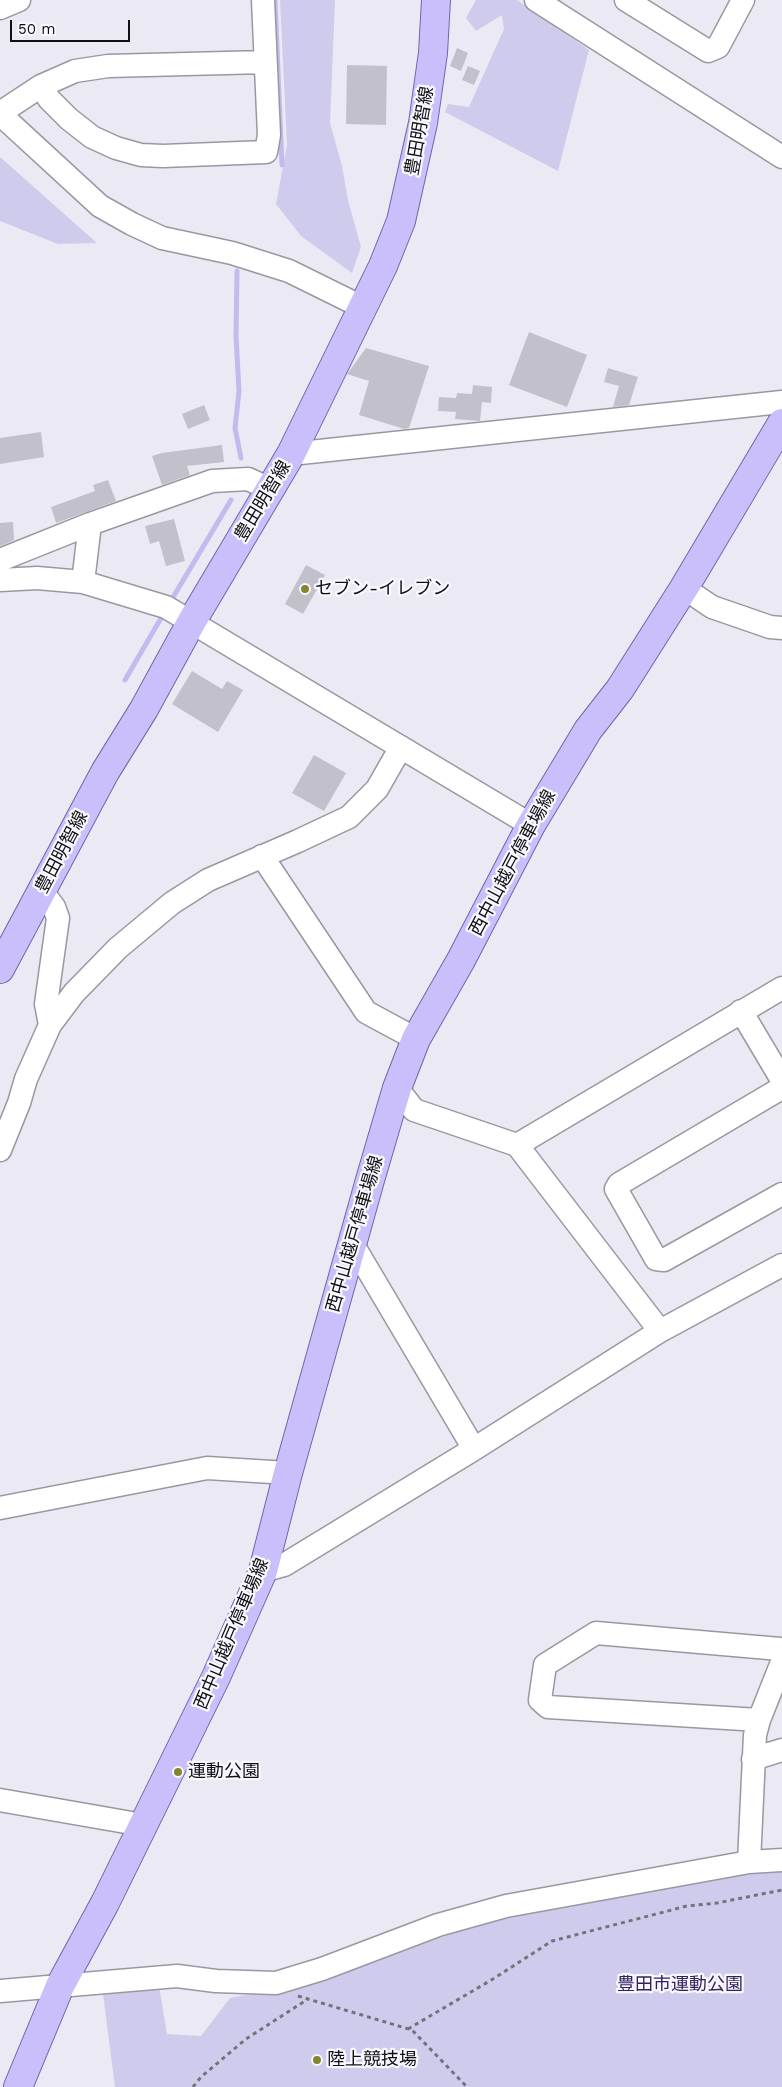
<!DOCTYPE html>
<html>
<head>
<meta charset="utf-8">
<style>
  body { margin:0 }
  #map { position:relative; width:782px; height:2087px; overflow:hidden; background:#ebeaf4; font-family:"Work Sans",sans-serif }
  canvas { display:block }
  .scale { position:absolute; left:10px; top:20px; width:120px; height:22px; box-sizing:border-box; border:2px solid #100f13; border-top:0; padding-left:6px; font-size:15px; line-height:18px; white-space:nowrap; color:#100f13; -webkit-text-stroke:4px #f9f8fe; paint-order:stroke }
</style>
</head>
<body>
<div id="map">
<canvas width="782" height="2087"></canvas>
<div class="scale">50 m</div>
</div>
<script>
const c = document.querySelector('canvas').getContext('2d');
c.lineJoin = 'round';
function paint(path, color) { c.fillStyle = color; c.fill(path, 'evenodd'); }
const toPath = rows => new Path2D(rows.map(r => 'M' + r).join(''));
function trace(path, color, width, dash) { c.strokeStyle = color; c.lineWidth = width; c.lineCap = dash ? 'butt' : 'round'; c.setLineDash(dash || []); c.stroke(path); }
function drawText(font, color, halo, rows, align = 'center') {
  c.font = font + ' "Work Sans","Noto Sans JP",sans-serif'; c.lineWidth = 4.5; c.setLineDash([]); c.textBaseline = 'middle'; c.strokeStyle = halo; c.fillStyle = color; for (const [text, x, y, turn = 0] of rows) {
    c.save(); c.translate(x, y); c.rotate((+turn || 0) * Math.PI / 180); c.textAlign = isNaN(turn) ? turn : align; if (halo) c.strokeText(text, 0, 0); c.fillText(text, 0, 0); c.restore();
  }
}
const green = toPath([
  [280,0,335,0,330,123,342,166,348,200,361,247,352,273,301,236,276,204,287,145],
  [476,0,517,0,589,50,558,171,445,112,448,104,469,107,504,29,502,15,476,31,466,18],
  [0,157,97,243,58,244,0,221],
  [782,1864,782,2087,115,2087,103,1994,159,1986,167,2034,201,2036,230,1998,309,1983,509,1914]
]);
const stream = toPath([
  [275,0,282,165],
  [237,271,236,336,239,391,235,428,241,458],
  [169,604,231,500],
  [125,680,164,613]
]);
const building = toPath([
  [457,48,468,53,461,71,450,66],
  [347,65,387,66,386,125,346,124],
  [468,66,480,71,474,85,462,80],
  [529,332,587,355,567,407,509,385],
  [366,348,429,366,409,428,404,429,359,415,369,381,347,374],
  [608,368,638,377,629,405,613,407,619,386,604,382],
  [473,385,492,387,491,403,482,402,480,421,455,419,456,412,438,411,439,397,456,398,457,393,472,394],
  [204,405,210,420,188,429,182,414],
  [41,432,44,457,0,464,0,438],
  [222,445,224,462,187,466,190,475,162,485,152,456,162,453],
  [108,480,116,501,56,523,51,507,95,491,93,485],
  [174,519,185,561,166,566,159,541,150,544,145,526],
  [13,522,14,540,0,546,0,523],
  [306,565,325,575,303,614,285,604],
  [192,671,222,689,227,681,243,690,218,732,172,704],
  [314,755,346,773,324,811,292,793]
]);
const path = toPath([
  [298,1996,412,2030,467,2087],
  [408,2029,493,1979,552,1941,687,1906,717,1903,782,1890],
  [193,2087,201,2077,246,2039,308,1999]
]);
const minor = toPath([
  [536,0,782,157],
  [626,0,708,51,718,47,743,0],
  [0,8,19,0],
  [41,86,49,99,69,119,92,137,116,148,141,155,163,156,266,152,269,135,263,0],
  [0,113,41,86,75,71,108,66,265,62],
  [0,114,100,206,132,224,162,238,232,253,289,271,364,308],
  [291,454,782,402],
  [0,560,90,524,212,481,248,479,270,489],
  [0,580,37,578,83,582,166,607,531,825],
  [83,582,90,524],
  [684,588,712,607,770,627,782,628],
  [262,856,366,1012,416,1039],
  [41,890,54,907,58,918,46,1004,50,1025],
  [741,1011,782,1080,780,1089,619,1184,616,1189,656,1259,664,1260,782,1194],
  [397,1088,414,1110,517,1145,660,1331],
  [517,1145,782,988],
  [0,1150,19,1103,26,1079,50,1025,74,993,118,948,172,903,208,880,298,841,349,817,377,789,401,747],
  [352,1243,474,1449],
  [0,1508,207,1468,288,1473],
  [263,1571,284,1565,474,1449,660,1331,782,1265],
  [759,1720,548,1707,540,1700,545,1665,596,1633,780,1649,782,1653],
  [753,1759,782,1750],
  [0,1800,143,1825],
  [749,1862,755,1735,759,1720,782,1662],
  [0,1991,177,1976,216,1981,276,1983,322,1969,438,1925,506,1906,749,1862,782,1860]
]);
const major = toPath([
  [0,969,105,772,144,709,192,621,291,454,383,266,401,221,423,123,433,53,436,0],
  [18,2087,60,1986,105,1903,216,1677,263,1571,288,1473,370,1180,397,1088,416,1039,461,960,531,825,588,730,620,689,684,588,782,423]
]);
const markers = [
  [305,589,5,"#83852f"],
  [178,1772,5,"#83852f"],
  [317,2060,5,"#83852f"]
];
const streetNames = [
  ["豊田明智線",420,131,-80],
  ["豊田明智線",263,501,-59],
  ["豊田明智線",62,852,-62],
  ["西中山越戸停車場線",513,863,-62],
  ["西中山越戸停車場線",355,1234,-74],
  ["西中山越戸停車場線",232,1634,-67]
];
const poiNames = [
  ["セブン-イレブン",315,589],
  ["運動公園",188,1772],
  ["陸上競技場",327,2060]
];
const parkNames = [
  ["豊田市運動公園",680,1985]
];
paint(green, '#cecbec');
trace(stream, '#c2bbee', 5);
paint(building, '#c2c1cb');
trace(minor, '#9998a1', 25);
trace(major, '#7265a7', 30);
trace(path, '#747379', 3, [4, 4]);
trace(minor, '#fff', 22);
trace(major, '#cabffa', 28);
for (const [x, y, r, color] of markers) { const dot = new Path2D(); dot.arc(x, y, r, 0, 2 * Math.PI); c.fillStyle = color; c.fill(dot); trace(dot, '#f9f8fe', 2); }
drawText('18px', '#100f13', '#f9f8fe', streetNames);
drawText('18px', '#100f13', '#f9f8fe', poiNames, 'left');
drawText('18px', '#31225e', '#f9f8fe', parkNames);
</script>
</body>
</html>
